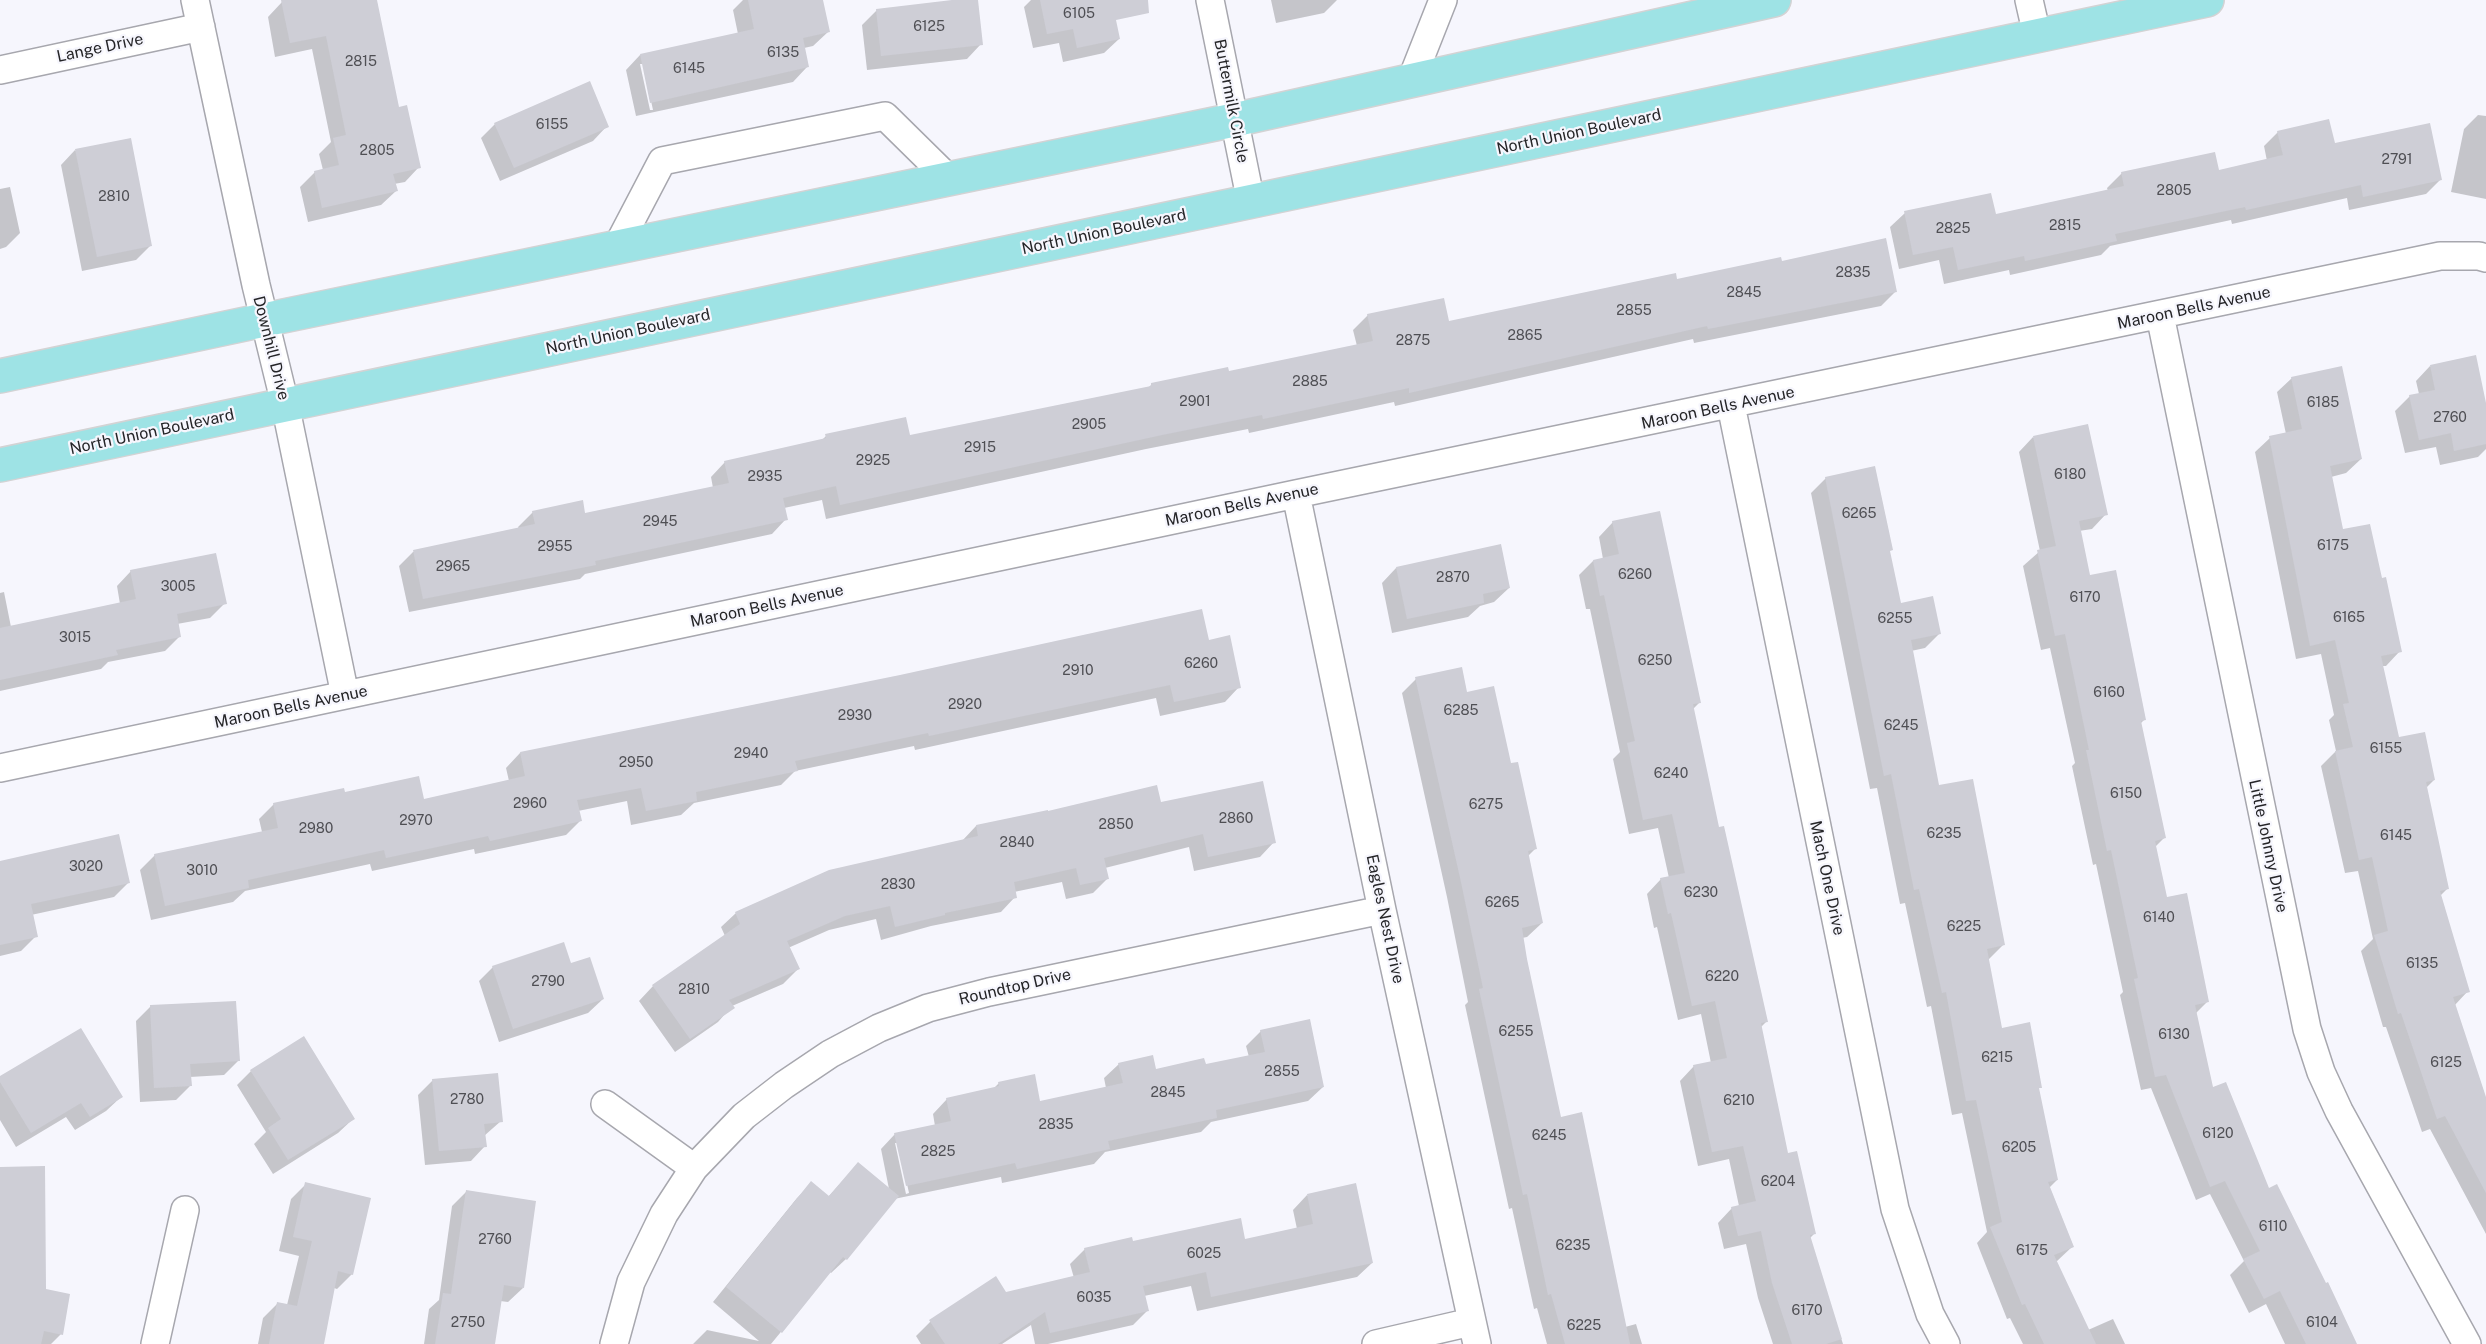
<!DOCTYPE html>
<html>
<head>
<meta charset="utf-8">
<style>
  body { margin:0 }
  canvas { display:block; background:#f6f6fd }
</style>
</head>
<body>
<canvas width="2486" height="1344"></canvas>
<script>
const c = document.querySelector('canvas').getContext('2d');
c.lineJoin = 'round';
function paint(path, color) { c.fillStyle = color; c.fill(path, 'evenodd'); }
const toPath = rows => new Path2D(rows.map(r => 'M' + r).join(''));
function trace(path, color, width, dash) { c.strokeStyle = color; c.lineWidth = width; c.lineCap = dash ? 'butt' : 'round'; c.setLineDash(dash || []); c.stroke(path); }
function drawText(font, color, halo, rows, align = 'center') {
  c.font = font + ' "Public Sans",sans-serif'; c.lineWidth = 4.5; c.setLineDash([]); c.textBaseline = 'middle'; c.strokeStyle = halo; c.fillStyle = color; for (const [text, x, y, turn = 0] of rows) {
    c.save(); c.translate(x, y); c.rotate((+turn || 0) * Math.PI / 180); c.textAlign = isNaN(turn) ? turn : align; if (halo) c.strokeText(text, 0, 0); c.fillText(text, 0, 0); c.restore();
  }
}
const shadow = toPath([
  [293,0,375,0,398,109,419,167,405,182,394,184,396,191,381,205,308,222,300,187,315,172,323,170,319,154,331,142,312,49,275,57,268,17,282,2],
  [743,0,821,0,828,32,813,46,804,48,807,67,793,82,636,116,626,70,640,55,738,34,733,10],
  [640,64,643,64,653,110,650,110],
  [966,0,976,0,981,44,967,59,867,70,862,25,877,10],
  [1031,0,1111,0,1119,39,1104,53,1063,62,1059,43,1033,48,1024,7],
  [1271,0,1337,0,1324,13,1276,23],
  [2478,115,2486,116,2486,199,2451,192,2464,129],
  [495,124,607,126,593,141,500,181,481,138],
  [2278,132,2334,145,2441,179,2426,194,2349,210,2347,198,2232,224,2231,220,2110,246,2101,255,2010,275,2009,270,1944,284,1939,260,1899,269,1890,227,1905,213,1995,215,2108,191,2107,188,2122,173,2218,171,2267,161,2264,146],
  [75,150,151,245,136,260,82,271,61,165],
  [10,187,20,233,6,247,0,249,0,189],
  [1780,262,1896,291,1881,306,1694,343,1693,339,1395,406,1394,402,1249,433,1248,429,1146,449,826,519,822,500,784,508,786,519,772,534,585,574,580,579,409,612,399,566,413,552,519,529,518,527,533,512,584,515,713,488,711,477,725,462,822,440,826,436,909,437,1148,388,1151,385,1228,373,1357,346,1353,330,1368,315,1447,323],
  [2430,366,2486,410,2486,449,2478,457,2440,465,2436,447,2405,453,2395,411,2410,396,2419,394,2416,381],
  [2292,378,2361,459,2346,473,2331,477,2342,531,2380,580,2400,651,2386,666,2381,666,2398,739,2434,780,2426,788,2447,889,2440,896,2468,991,2454,1006,2486,1102,2486,1234,2430,1129,2422,1132,2386,1027,2383,1027,2361,951,2373,939,2358,871,2345,873,2321,766,2336,751,2329,720,2334,715,2321,654,2296,659,2255,452,2270,438,2286,434,2277,392],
  [2033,437,2106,514,2092,529,2079,531,2089,577,2145,719,2140,724,2164,838,2155,847,2166,899,2207,1002,2196,1013,2212,1089,2356,1344,2285,1344,2266,1304,2249,1313,2230,1275,2244,1261,2210,1194,2196,1200,2151,1088,2141,1090,2120,995,2123,992,2096,864,2093,865,2072,766,2075,763,2050,648,2041,650,2023,566,2040,551,2019,452],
  [1826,478,1889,552,1900,605,1939,634,1925,648,1911,651,1938,787,2003,945,1988,960,2001,1030,2040,1087,2038,1090,2057,1180,2049,1188,2073,1246,2056,1262,2088,1330,2113,1319,2125,1344,2023,1344,2010,1318,2007,1319,1977,1243,1987,1232,1962,1113,1952,1115,1931,1006,1927,1007,1905,903,1900,904,1877,788,1870,789,1811,493],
  [1613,522,1700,702,1693,709,1718,829,1767,1021,1760,1028,1787,1154,1815,1233,1809,1239,1843,1344,1773,1344,1758,1298,1746,1244,1724,1249,1718,1223,1732,1208,1739,1206,1729,1159,1698,1166,1680,1081,1694,1066,1711,1063,1701,1014,1678,1020,1657,927,1654,928,1647,894,1661,879,1669,878,1658,828,1629,834,1613,759,1620,752,1590,609,1586,609,1579,575,1593,561,1603,559,1599,537],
  [1396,568,1509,588,1494,602,1480,606,1468,617,1392,633,1382,583],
  [131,571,225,603,210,618,177,624,180,636,165,651,108,662,101,669,0,691,0,593,4,592,11,627,120,604,117,586],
  [1208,642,1239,687,1225,702,1160,716,1156,698,915,750,914,746,795,771,781,785,694,803,681,815,631,825,627,801,578,811,580,821,566,835,475,854,474,849,372,871,370,864,245,891,233,902,151,920,140,870,155,855,262,832,259,819,274,804,344,793,423,801,509,781,506,768,520,753],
  [1416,679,1466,693,1509,765,1535,849,1528,856,1542,923,1527,937,1522,938,1560,1119,1625,1327,1636,1324,1642,1344,1547,1344,1537,1308,1534,1309,1512,1208,1509,1209,1465,1005,1468,1002,1447,897,1402,693],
  [1160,804,1274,842,1260,857,1194,871,1189,847,1105,868,1108,878,1093,893,1066,899,1062,882,1014,892,1015,897,1001,912,931,926,881,940,876,919,829,930,788,948,798,969,783,984,732,1006,718,1022,675,1052,639,1001,653,986,725,936,721,927,736,913,962,841,976,826],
  [0,862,128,883,114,897,31,915,36,936,21,951,0,956],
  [570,965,603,999,588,1013,499,1042,479,981,493,967],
  [151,1006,238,1061,224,1075,190,1077,190,1086,176,1100,140,1102,136,1021],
  [1261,1031,1323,1087,1308,1101,1211,1122,1201,1132,1105,1152,1094,1164,1002,1183,1001,1177,894,1199,846,1259,831,1273,830,1272,771,1344,693,1344,707,1330,759,1341,713,1302,797,1198,812,1183,828,1197,858,1164,889,1189,881,1149,895,1134,935,1126,933,1114,947,1099,993,1089,999,1083,1039,1103,1106,1088,1104,1078,1119,1064,1155,1071,1205,1066,1249,1057,1246,1046],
  [895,1143,898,1143,909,1193,906,1194],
  [251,1071,353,1119,338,1133,273,1174,254,1144,266,1132,237,1085],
  [0,1078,121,1097,106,1111,75,1130,66,1117,16,1147,0,1120],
  [433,1080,501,1121,484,1136,485,1146,471,1161,425,1165,418,1095],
  [0,1168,61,1334,51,1344,0,1344],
  [306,1184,352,1274,337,1289,334,1288,323,1344,258,1344,263,1318,277,1304,287,1305,299,1256,279,1251,291,1199],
  [466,1192,523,1288,508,1302,500,1301,493,1344,424,1344,429,1309,439,1300,452,1206],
  [1307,1195,1372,1263,1357,1277,1197,1311,1191,1286,1144,1296,1147,1311,1133,1325,1048,1344,1035,1344,1031,1325,1002,1344,921,1344,916,1336,930,1322,1006,1294,1074,1278,1070,1264,1085,1249,1132,1243,1244,1240,1297,1229,1293,1210]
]);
const building = toPath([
  [281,0,377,0,399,107,407,105,421,168,393,174,398,191,322,208,314,171,339,165,333,138,346,135,326,36,290,43],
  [748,0,823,0,830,32,803,38,809,67,650,103,640,54,754,29],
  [952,0,978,0,983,45,881,56,876,9],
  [1040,0,1148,0,1149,13,1116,20,1120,39,1077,48,1073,29,1047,34],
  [590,81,609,127,514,168,494,123],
  [2329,119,2335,143,2430,123,2442,180,2363,197,2361,185,2246,210,2245,207,2115,234,2117,241,2025,261,2024,256,1958,270,1953,247,1913,255,1904,211,1991,193,1996,214,2124,186,2121,172,2215,152,2219,170,2283,155,2277,131],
  [131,138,152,246,97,257,75,149],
  [1886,238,1897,292,1708,329,1707,326,1409,393,1409,388,1263,419,1262,415,1162,435,840,505,836,486,783,498,788,520,595,561,596,565,423,599,413,550,535,524,532,511,583,500,585,513,729,483,724,461,826,438,825,434,906,417,910,435,1151,386,1151,383,1228,367,1229,371,1373,341,1367,314,1444,298,1449,321,1676,273,1677,279,1781,257,1782,261],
  [2476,355,2486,403,2486,444,2454,451,2451,433,2419,440,2409,395,2435,390,2430,365],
  [2342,366,2362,459,2330,466,2343,529,2370,524,2382,578,2386,577,2402,652,2381,656,2399,737,2425,732,2435,780,2426,782,2449,889,2440,891,2470,992,2453,997,2486,1097,2486,1193,2445,1116,2437,1119,2401,1013,2398,1014,2374,935,2388,931,2372,857,2359,860,2335,751,2353,747,2343,704,2349,703,2335,640,2310,646,2269,436,2302,429,2291,377],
  [2088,424,2108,515,2079,521,2090,575,2116,570,2146,720,2141,721,2166,838,2155,841,2167,897,2187,893,2209,1002,2195,1005,2213,1087,2226,1082,2269,1188,2277,1184,2326,1283,2328,1282,2357,1344,2306,1344,2280,1291,2264,1299,2243,1259,2260,1251,2225,1181,2210,1187,2166,1075,2155,1077,2134,979,2138,978,2111,850,2107,851,2086,750,2089,750,2065,634,2055,636,2037,550,2056,546,2033,436],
  [1875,466,1893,550,1890,551,1901,603,1933,596,1941,634,1911,640,1939,785,1973,779,2005,945,1987,949,2002,1028,2030,1022,2042,1088,2039,1088,2058,1180,2048,1182,2074,1247,2054,1255,2096,1344,2044,1344,2025,1304,2022,1305,1990,1227,2002,1222,1976,1100,1966,1101,1946,992,1942,993,1919,889,1914,890,1891,774,1884,776,1825,477],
  [1660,511,1701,703,1693,704,1719,827,1724,826,1768,1022,1761,1023,1788,1153,1797,1151,1816,1234,1810,1235,1842,1339,1826,1344,1792,1344,1772,1283,1761,1231,1738,1236,1731,1207,1756,1201,1743,1146,1712,1152,1693,1065,1727,1058,1715,1001,1692,1006,1671,913,1668,914,1660,878,1685,873,1672,814,1643,820,1627,743,1635,741,1604,595,1600,596,1593,560,1619,554,1612,521],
  [1501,544,1510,588,1483,594,1484,603,1407,619,1396,567],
  [216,553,227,604,177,614,181,637,116,650,118,655,0,680,0,628,136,599,130,570],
  [1202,609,1209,640,1230,635,1241,688,1174,702,1170,685,929,736,928,733,795,761,798,771,696,792,697,801,646,811,641,788,577,800,582,821,490,841,488,836,386,858,384,850,248,880,249,888,165,906,154,854,278,828,273,803,344,788,345,792,419,776,424,799,525,776,520,752,900,675],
  [1462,667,1467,692,1494,686,1511,763,1518,762,1537,849,1528,851,1543,923,1522,928,1527,959,1561,1117,1582,1112,1630,1344,1565,1344,1551,1294,1548,1295,1527,1194,1523,1195,1479,989,1483,988,1461,882,1415,677],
  [1263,781,1276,843,1208,857,1203,834,1104,858,1109,879,1080,885,1076,868,1014,882,1017,898,945,913,945,915,895,927,890,906,845,916,787,941,800,969,729,1000,735,1008,690,1039,652,985,740,924,735,912,829,870,978,836,976,825,1048,810,1048,811,1157,785,1161,802],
  [119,834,130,883,31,904,38,937,0,945,0,861],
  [564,942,571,963,590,957,604,999,513,1029,492,966],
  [236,1001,240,1061,190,1064,192,1086,154,1088,150,1005],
  [1310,1019,1324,1087,1216,1110,1217,1118,1108,1141,1110,1149,1017,1169,1015,1163,906,1186,894,1133,951,1121,946,1098,999,1086,998,1082,1035,1074,1040,1101,1123,1083,1118,1063,1153,1055,1156,1069,1204,1058,1206,1064,1265,1052,1260,1030],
  [81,1028,123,1097,90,1117,81,1103,31,1133,0,1082,0,1076],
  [304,1036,355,1119,288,1160,268,1128,281,1119,250,1070],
  [498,1073,503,1122,484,1124,487,1147,439,1151,432,1079],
  [858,1162,899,1196,847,1260,843,1257,782,1333,726,1287,811,1181,829,1196],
  [45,1166,46,1289,70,1294,63,1335,44,1331,41,1344,0,1344,0,1167],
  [305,1182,371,1198,353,1275,338,1271,324,1344,269,1344,277,1302,297,1306,312,1241,293,1237],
  [1356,1183,1373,1263,1211,1297,1206,1272,1143,1286,1149,1311,1050,1333,1045,1312,998,1344,945,1344,929,1320,996,1276,1006,1292,1090,1272,1084,1248,1132,1237,1133,1241,1241,1218,1245,1239,1313,1224,1307,1194],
  [466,1190,536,1201,524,1288,504,1285,495,1344,435,1344,443,1293,451,1294]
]);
const minor = toPath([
  [195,0,256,285,285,404,345,695],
  [1210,0,1251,202],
  [2029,0,2037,35],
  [0,70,201,27],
  [1411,81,1443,0],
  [617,247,662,161,885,116,949,179],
  [2160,315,2307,1029,2321,1072,2339,1111,2467,1344],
  [1731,405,1895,1209,1930,1314,1946,1344],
  [1296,494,1382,910,1477,1344],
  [0,768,1296,494,2440,256,2479,256,2486,258],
  [605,1104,694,1168],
  [155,1344,185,1210],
  [614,1344,631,1282,664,1214,694,1168,744,1116,784,1085,830,1054,879,1028,928,1008,989,992,1382,910],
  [1376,1344,1471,1322]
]);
const primary = toPath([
  [0,376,264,320,1234,120,1774,0],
  [0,465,2207,0]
]);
const numberNames = [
  ["6105",1079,14],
  ["6125",929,27],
  ["6135",783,53],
  ["2815",361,62],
  ["6145",689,69],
  ["6155",552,125],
  ["2805",377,151],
  ["2791",2397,160],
  ["2805",2174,191],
  ["2810",114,197],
  ["2815",2065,226],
  ["2825",1953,229],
  ["2835",1853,273],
  ["2845",1744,293],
  ["2855",1634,311],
  ["2865",1525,336],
  ["2875",1413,341],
  ["2885",1310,382],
  ["2901",1195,402],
  ["6185",2323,403],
  ["2760",2450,418],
  ["2905",1089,425],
  ["2915",980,448],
  ["2925",873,461],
  ["6180",2070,475],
  ["2935",765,477],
  ["6265",1859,514],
  ["2945",660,522],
  ["6175",2333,546],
  ["2955",555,547],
  ["2965",453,567],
  ["6260",1635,575],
  ["2870",1453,578],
  ["3005",178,587],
  ["6170",2085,598],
  ["6165",2349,618],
  ["6255",1895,619],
  ["3015",75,638],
  ["6250",1655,661],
  ["6260",1201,664],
  ["2910",1078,671],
  ["6160",2109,693],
  ["2920",965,705],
  ["6285",1461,711],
  ["2930",855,716],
  ["6245",1901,726],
  ["6155",2386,749],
  ["2940",751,754],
  ["2950",636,763],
  ["6240",1671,774],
  ["6150",2126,794],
  ["2960",530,804],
  ["6275",1486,805],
  ["2860",1236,819],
  ["2970",416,821],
  ["2850",1116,825],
  ["2980",316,829],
  ["6235",1944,834],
  ["6145",2396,836],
  ["2840",1017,843],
  ["3020",86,867],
  ["3010",202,871],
  ["2830",898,885],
  ["6230",1701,893],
  ["6265",1502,903],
  ["6140",2159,918],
  ["6225",1964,927],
  ["6135",2422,964],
  ["6220",1722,977],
  ["2790",548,982],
  ["2810",694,990],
  ["6255",1516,1032],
  ["6130",2174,1035],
  ["6215",1997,1058],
  ["6125",2446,1063],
  ["2855",1282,1072],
  ["2845",1168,1093],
  ["2780",467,1100],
  ["6210",1739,1101],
  ["2835",1056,1125],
  ["6120",2218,1134],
  ["6245",1549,1136],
  ["6205",2019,1148],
  ["2825",938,1152],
  ["6204",1778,1182],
  ["6110",2273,1227],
  ["2760",495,1240],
  ["6235",1573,1246],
  ["6175",2032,1251],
  ["6025",1204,1254],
  ["6035",1094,1298],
  ["6170",1807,1311],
  ["2750",468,1323],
  ["6104",2322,1323],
  ["6225",1584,1326]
];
const streetNames = [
  ["Lange Drive",100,48,-12],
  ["Buttermilk Circle",1231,101,79],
  ["North Union Boulevard",1579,132,-12],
  ["North Union Boulevard",1104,232,-12],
  ["Maroon Bells Avenue",2194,308,-12],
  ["North Union Boulevard",628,332,-12],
  ["Downhill Drive",271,348,76],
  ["Maroon Bells Avenue",1718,408,-12],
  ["North Union Boulevard",152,432,-12],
  ["Maroon Bells Avenue",1242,505,-12],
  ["Maroon Bells Avenue",767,606,-12],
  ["Maroon Bells Avenue",291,707,-12],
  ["Little Johnny Drive",2268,846,78],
  ["Mach One Drive",1827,878,78],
  ["Eagles Nest Drive",1385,919,78],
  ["Roundtop Drive",1015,987,-13]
];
paint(shadow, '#0003');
paint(building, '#ceced6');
trace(minor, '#a7a7ae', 30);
trace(primary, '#d3d3d4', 36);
trace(minor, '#fff', 27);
trace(primary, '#9ee3e5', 33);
drawText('14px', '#4f4f54', null, numberNames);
drawText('16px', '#252528', '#f6f6fd', streetNames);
</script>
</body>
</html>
